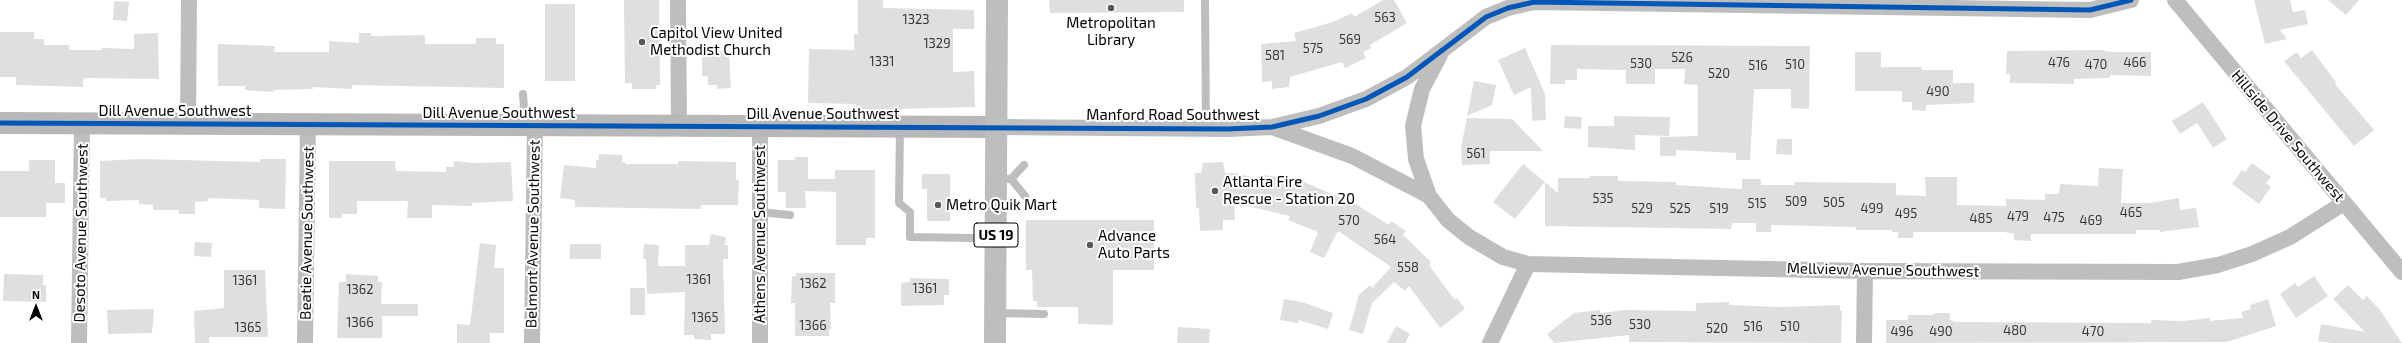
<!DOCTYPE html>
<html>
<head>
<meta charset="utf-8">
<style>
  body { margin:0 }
  #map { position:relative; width:2402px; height:343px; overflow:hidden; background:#fff; font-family:"Exo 2",sans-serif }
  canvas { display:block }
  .north { position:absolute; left:16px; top:287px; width:40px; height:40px; -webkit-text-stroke:3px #fff; paint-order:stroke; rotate:0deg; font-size:11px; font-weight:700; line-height:16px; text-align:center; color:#000 }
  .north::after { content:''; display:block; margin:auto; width:14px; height:18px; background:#000; clip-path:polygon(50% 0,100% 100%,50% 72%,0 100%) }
</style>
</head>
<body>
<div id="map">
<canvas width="2402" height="343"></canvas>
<div class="north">N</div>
</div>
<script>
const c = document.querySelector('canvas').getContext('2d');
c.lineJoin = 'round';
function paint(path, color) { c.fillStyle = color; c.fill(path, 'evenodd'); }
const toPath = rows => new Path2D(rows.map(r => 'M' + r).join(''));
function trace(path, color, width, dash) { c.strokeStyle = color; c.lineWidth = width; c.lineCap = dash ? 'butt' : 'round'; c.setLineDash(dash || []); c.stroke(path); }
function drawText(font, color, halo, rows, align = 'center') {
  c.font = font + ' "Exo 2",sans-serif'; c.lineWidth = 4; c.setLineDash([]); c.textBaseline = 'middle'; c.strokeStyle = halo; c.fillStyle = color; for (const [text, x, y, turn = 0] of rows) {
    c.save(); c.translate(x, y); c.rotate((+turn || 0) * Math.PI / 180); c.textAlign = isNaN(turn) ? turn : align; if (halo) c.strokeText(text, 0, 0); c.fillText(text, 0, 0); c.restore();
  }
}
const building = toPath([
  [624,0,659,0,660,85,656,85,656,89,632,89,632,83,625,83],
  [858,0,883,0,883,8,974,10,974,29,953,29,953,72,974,71,975,107,856,110,856,104,808,103,809,49,854,50,854,34,858,34],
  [1049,0,1184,0,1184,12,1050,13],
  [1383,0,1394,0,1407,23,1370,45,1371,48,1363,52,1366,58,1345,68,1342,62,1290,77,1289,87,1272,89,1272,81,1262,82,1261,44,1296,41,1294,33,1333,22,1352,13,1354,17],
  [2254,0,2290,0,2293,12,2305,10,2308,24,2280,30,2287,39,2265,44],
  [2328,0,2359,0,2346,15],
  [114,1,129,2,127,21,113,20],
  [545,4,575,4,575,81,545,81],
  [0,32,34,32,34,39,44,39,44,45,69,45,69,50,102,50,102,48,134,49,134,34,158,33,159,79,85,78,83,79,83,87,16,85,16,77,0,77],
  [359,33,371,33,371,36,425,35,425,44,476,44,476,38,496,38,496,44,504,44,504,88,352,85,352,89,313,87,313,89,273,90,273,92,245,90,245,86,218,86,218,44,275,46,274,52,329,52,329,41,359,43],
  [1551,45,1810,46,1809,109,1791,108,1791,89,1754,89,1750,160,1736,160,1736,153,1676,150,1676,156,1660,156,1660,137,1698,136,1698,85,1684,84,1685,69,1655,69,1655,84,1626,84,1626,70,1577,69,1577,80,1565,80,1565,84,1550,84],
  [1525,48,1545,94,1546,120,1532,121,1531,87,1514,95,1498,60],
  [2102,50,2110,52,2151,52,2151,76,2110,75,2110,78,2074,79,2074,84,2010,83,2010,74,2006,74,2007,51],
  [2312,50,2336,82,2335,84,2374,130,2354,146,2284,61,2297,52,2301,58],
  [702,51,729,51,731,88,717,89,717,85,708,85,708,76,702,76],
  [1855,52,1881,52,1881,67,1922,67,1922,70,1953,70,1953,83,1974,83,1974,103,1926,105,1926,111,1912,110,1912,102,1902,102,1902,91,1855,91],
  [1474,81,1496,85,1492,105,1467,116],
  [2203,102,2227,139,2213,148,2197,123,2180,134,2172,121],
  [1565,116,1582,117,1581,129,1564,128],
  [1614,116,1670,117,1669,136,1635,135,1635,150,1588,147,1588,126,1614,126],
  [1467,118,1512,119,1543,151,1490,151,1490,164,1462,165,1461,147],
  [1777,139,1792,139,1792,155,1776,154],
  [599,154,622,155,622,162,625,162,625,164,678,164,678,161,736,162,736,180,739,180,738,205,701,205,701,209,575,207,575,200,560,198,564,165,596,168,596,160,599,160],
  [795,157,808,157,808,179,835,179,835,170,875,170,875,238,866,238,866,245,836,245,836,192,805,191,806,208,786,208,786,192,778,192,778,160,795,160],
  [140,159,260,162,260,159,286,159,285,209,259,208,259,200,208,198,208,201,195,202,195,214,179,214,179,210,153,210,153,205,139,204,139,200,106,201,106,198,100,198,100,161],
  [29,160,55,160,55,183,65,183,65,203,46,203,46,217,0,217,0,171,29,171],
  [329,161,395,161,396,171,446,172,446,167,453,167,454,161,473,163,511,162,513,201,472,203,472,206,432,205,432,218,407,218,408,201,357,201,357,214,342,214,342,218,329,218],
  [1223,162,1225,173,1235,173,1264,180,1265,175,1304,182,1345,200,1346,198,1389,225,1391,221,1406,231,1403,235,1431,262,1429,265,1454,299,1457,298,1465,309,1440,328,1409,286,1405,291,1394,282,1372,303,1363,334,1349,330,1359,295,1370,285,1372,288,1391,267,1338,231,1324,258,1310,252,1318,232,1288,220,1290,216,1234,203,1235,220,1223,220,1223,230,1200,231,1199,208,1196,208,1195,173,1201,173,1203,163],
  [2252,163,2271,177,2266,183,2271,187,2259,204,2232,184,2242,170,2245,172],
  [1523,164,1545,182,1515,219,1493,202],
  [2099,168,2123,169,2121,203,2150,203,2179,198,2180,210,2196,208,2199,227,2160,232,2159,230,2136,230,2136,234,2031,234,2031,241,2014,240,2014,234,2005,232,1913,232,1913,238,1898,238,1898,232,1892,232,1892,230,1856,230,1856,227,1771,225,1771,232,1756,232,1756,223,1732,223,1731,229,1545,226,1545,182,1558,193,1558,178,1590,178,1590,176,1618,176,1618,181,1676,182,1676,185,1742,189,1742,179,1761,179,1761,185,1794,185,1795,182,1896,183,1896,195,1926,196,1925,177,1957,177,1957,205,2006,206,2006,199,2045,200,2045,194,2059,194,2060,184,2098,186],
  [922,174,950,174,950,221,927,221,927,189,922,189],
  [1026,220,1154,220,1154,270,1113,270,1113,325,1078,324,1078,307,1037,307,1037,301,1033,301,1032,270,1026,270],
  [711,234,726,237,725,245,728,245,728,259,723,259,725,334,711,334,711,340,694,339,694,335,684,335,685,292,647,294,646,259,643,259,644,244,659,245,658,266,685,266,685,245,709,245],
  [195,242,212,243,211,257,194,256],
  [480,243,496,245,494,268,504,268,504,333,490,333,490,343,457,343,457,324,470,325],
  [570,244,601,244,601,259,570,259],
  [224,270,265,270,268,337,209,337,209,343,195,343,194,311,224,308],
  [796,273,835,273,835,303,830,303,831,329,829,329,829,336,795,336,795,303,791,303,792,276,796,276],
  [4,274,43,275,43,285,46,285,46,302,3,301],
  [346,274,378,276,378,282,382,282,381,304,418,304,418,316,382,316,382,338,337,338,339,282,346,282],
  [2314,276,2328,296,2296,318,2280,294,2295,283,2298,287],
  [910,278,949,279,949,295,944,295,944,305,901,306,901,283,910,282],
  [2348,285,2363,300,2367,296,2380,310,2402,343,2331,343,2318,341,2321,324,2365,332,2333,299],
  [630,288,645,288,645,315,630,315],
  [1284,299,1302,302,1333,313,1328,329,1299,320,1298,323,1280,320],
  [2268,299,2276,326,2227,342,1886,343,1886,320,1908,320,1908,315,1934,315,1934,313,1950,313,1950,320,1955,322,2151,323,2151,320,2183,321,2210,318,2210,321,2243,318,2241,312,2251,309,2250,305],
  [1729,302,1729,305,1781,307,1840,305,1840,311,1842,311,1841,343,1629,342,1629,335,1554,343,1547,334,1574,313,1600,310,1600,313,1626,310,1696,311,1696,303],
  [154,309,152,333,108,334,107,310],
  [1396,326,1410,334,1405,343,1387,343],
  [1178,327,1210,329,1209,343,1177,343]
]);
const lane = toPath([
  [1205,0,1206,129],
  [523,94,525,124],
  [900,128,899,203,910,212,910,237,973,238,995,234],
  [997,179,1011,179,1024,165],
  [1011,179,1025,196],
  [760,212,790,215],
  [996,313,1044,314]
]);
const street = toPath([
  [678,0,679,125],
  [2175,0,2402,272],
  [188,123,189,0],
  [997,127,1228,129,1272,127,1319,116,1366,99,1407,77,1486,17,1508,8,1534,2,2090,10,2131,0],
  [1272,127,1352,156,1429,196,1448,220,1469,237,1503,257,1528,264,1865,271,2178,272,2218,265,2252,254,2290,237,2344,203],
  [1429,196,1416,159,1413,126,1422,89,1440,55],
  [79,343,82,123],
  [305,343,308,124],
  [532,343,535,125],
  [760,343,760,126],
  [1490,343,1528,264],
  [1864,343,1865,271]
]);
const secondary = toPath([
  [0,123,997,127]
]);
const primary = toPath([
  [995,343,997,0]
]);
const cycleway = toPath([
  [0,123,1228,129,1272,127,1319,116,1366,99,1407,77,1486,17,1508,8,1534,2,2090,10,2131,0]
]);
const markers = [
  [1111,8,4,"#595959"],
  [642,42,4,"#595959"],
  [1215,191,4,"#595959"],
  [938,205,4,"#595959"],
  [1090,245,4,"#595959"]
];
const numberNames = [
  ["563",1385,18],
  ["1323",916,20],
  ["569",1350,40],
  ["1329",937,44],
  ["575",1313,49],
  ["581",1275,56],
  ["526",1682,58],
  ["1331",882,62],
  ["476",2059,63],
  ["466",2135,63],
  ["530",1641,64],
  ["510",1795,65],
  ["470",2096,65],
  ["516",1758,66],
  ["520",1719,74],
  ["490",1938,92],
  ["561",1476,154],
  ["535",1603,199],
  ["509",1796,202],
  ["505",1834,203],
  ["515",1757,204],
  ["529",1642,209],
  ["525",1680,209],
  ["519",1719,209],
  ["499",1872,209],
  ["465",2131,213],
  ["495",1906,214],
  ["479",2018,217],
  ["475",2054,218],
  ["485",1981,219],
  ["570",1349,221],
  ["469",2091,221],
  ["564",1385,240],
  ["558",1408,268],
  ["1361",699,280],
  ["1361",245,281],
  ["1362",813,284],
  ["1361",925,289],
  ["1362",360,290],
  ["1365",705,318],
  ["536",1601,321],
  ["1366",360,323],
  ["530",1640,325],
  ["1366",813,326],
  ["516",1753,327],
  ["510",1790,327],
  ["1365",248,328],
  ["520",1717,329],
  ["480",2015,331],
  ["496",1902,332],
  ["490",1941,332],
  ["470",2093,332]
];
const shields = [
  [996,235,44]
];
const shieldNames = [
  ["US 19",996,235]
];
const poiNames = [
  ["Metropolitan",1111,23,"center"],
  ["Library",1111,40,"center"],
  ["Capitol View United",650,33],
  ["Methodist Church",650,50],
  ["Atlanta Fire",1223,182],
  ["Rescue - Station 20",1223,199],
  ["Metro Quik Mart",946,205],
  ["Advance",1098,236],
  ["Auto Parts",1098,253]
];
const streetNames = [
  ["Dill Avenue Southwest",175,111],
  ["Dill Avenue Southwest",499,113],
  ["Dill Avenue Southwest",823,114],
  ["Manford Road Southwest",1173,115],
  ["Hillside Drive Southwest",2288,136,50],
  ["Desoto Avenue Southwest",81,233,-89],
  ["Beatie Avenue Southwest",307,233,-89],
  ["Belmont Avenue Southwest",533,234,-89],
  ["Athens Avenue Southwest",760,234,-90],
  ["Mellview Avenue Southwest",1883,270,1]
];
paint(building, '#dfdfdf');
trace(lane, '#bebebe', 8);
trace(street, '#bebebe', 16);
trace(secondary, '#b8b8b8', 22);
trace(primary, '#bebebe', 22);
trace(cycleway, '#0057b8', 5);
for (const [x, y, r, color] of markers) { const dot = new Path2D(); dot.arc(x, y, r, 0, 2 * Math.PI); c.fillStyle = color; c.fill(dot); trace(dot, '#fff', 1.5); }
drawText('13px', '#383838', null, numberNames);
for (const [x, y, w] of shields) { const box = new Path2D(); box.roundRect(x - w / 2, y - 12, w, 24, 3); c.fillStyle = '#fff'; c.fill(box); trace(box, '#000', 1); }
drawText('bold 14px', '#000', null, shieldNames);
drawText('15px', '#000', '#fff', poiNames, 'left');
drawText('15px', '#000', '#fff', streetNames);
</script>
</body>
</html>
